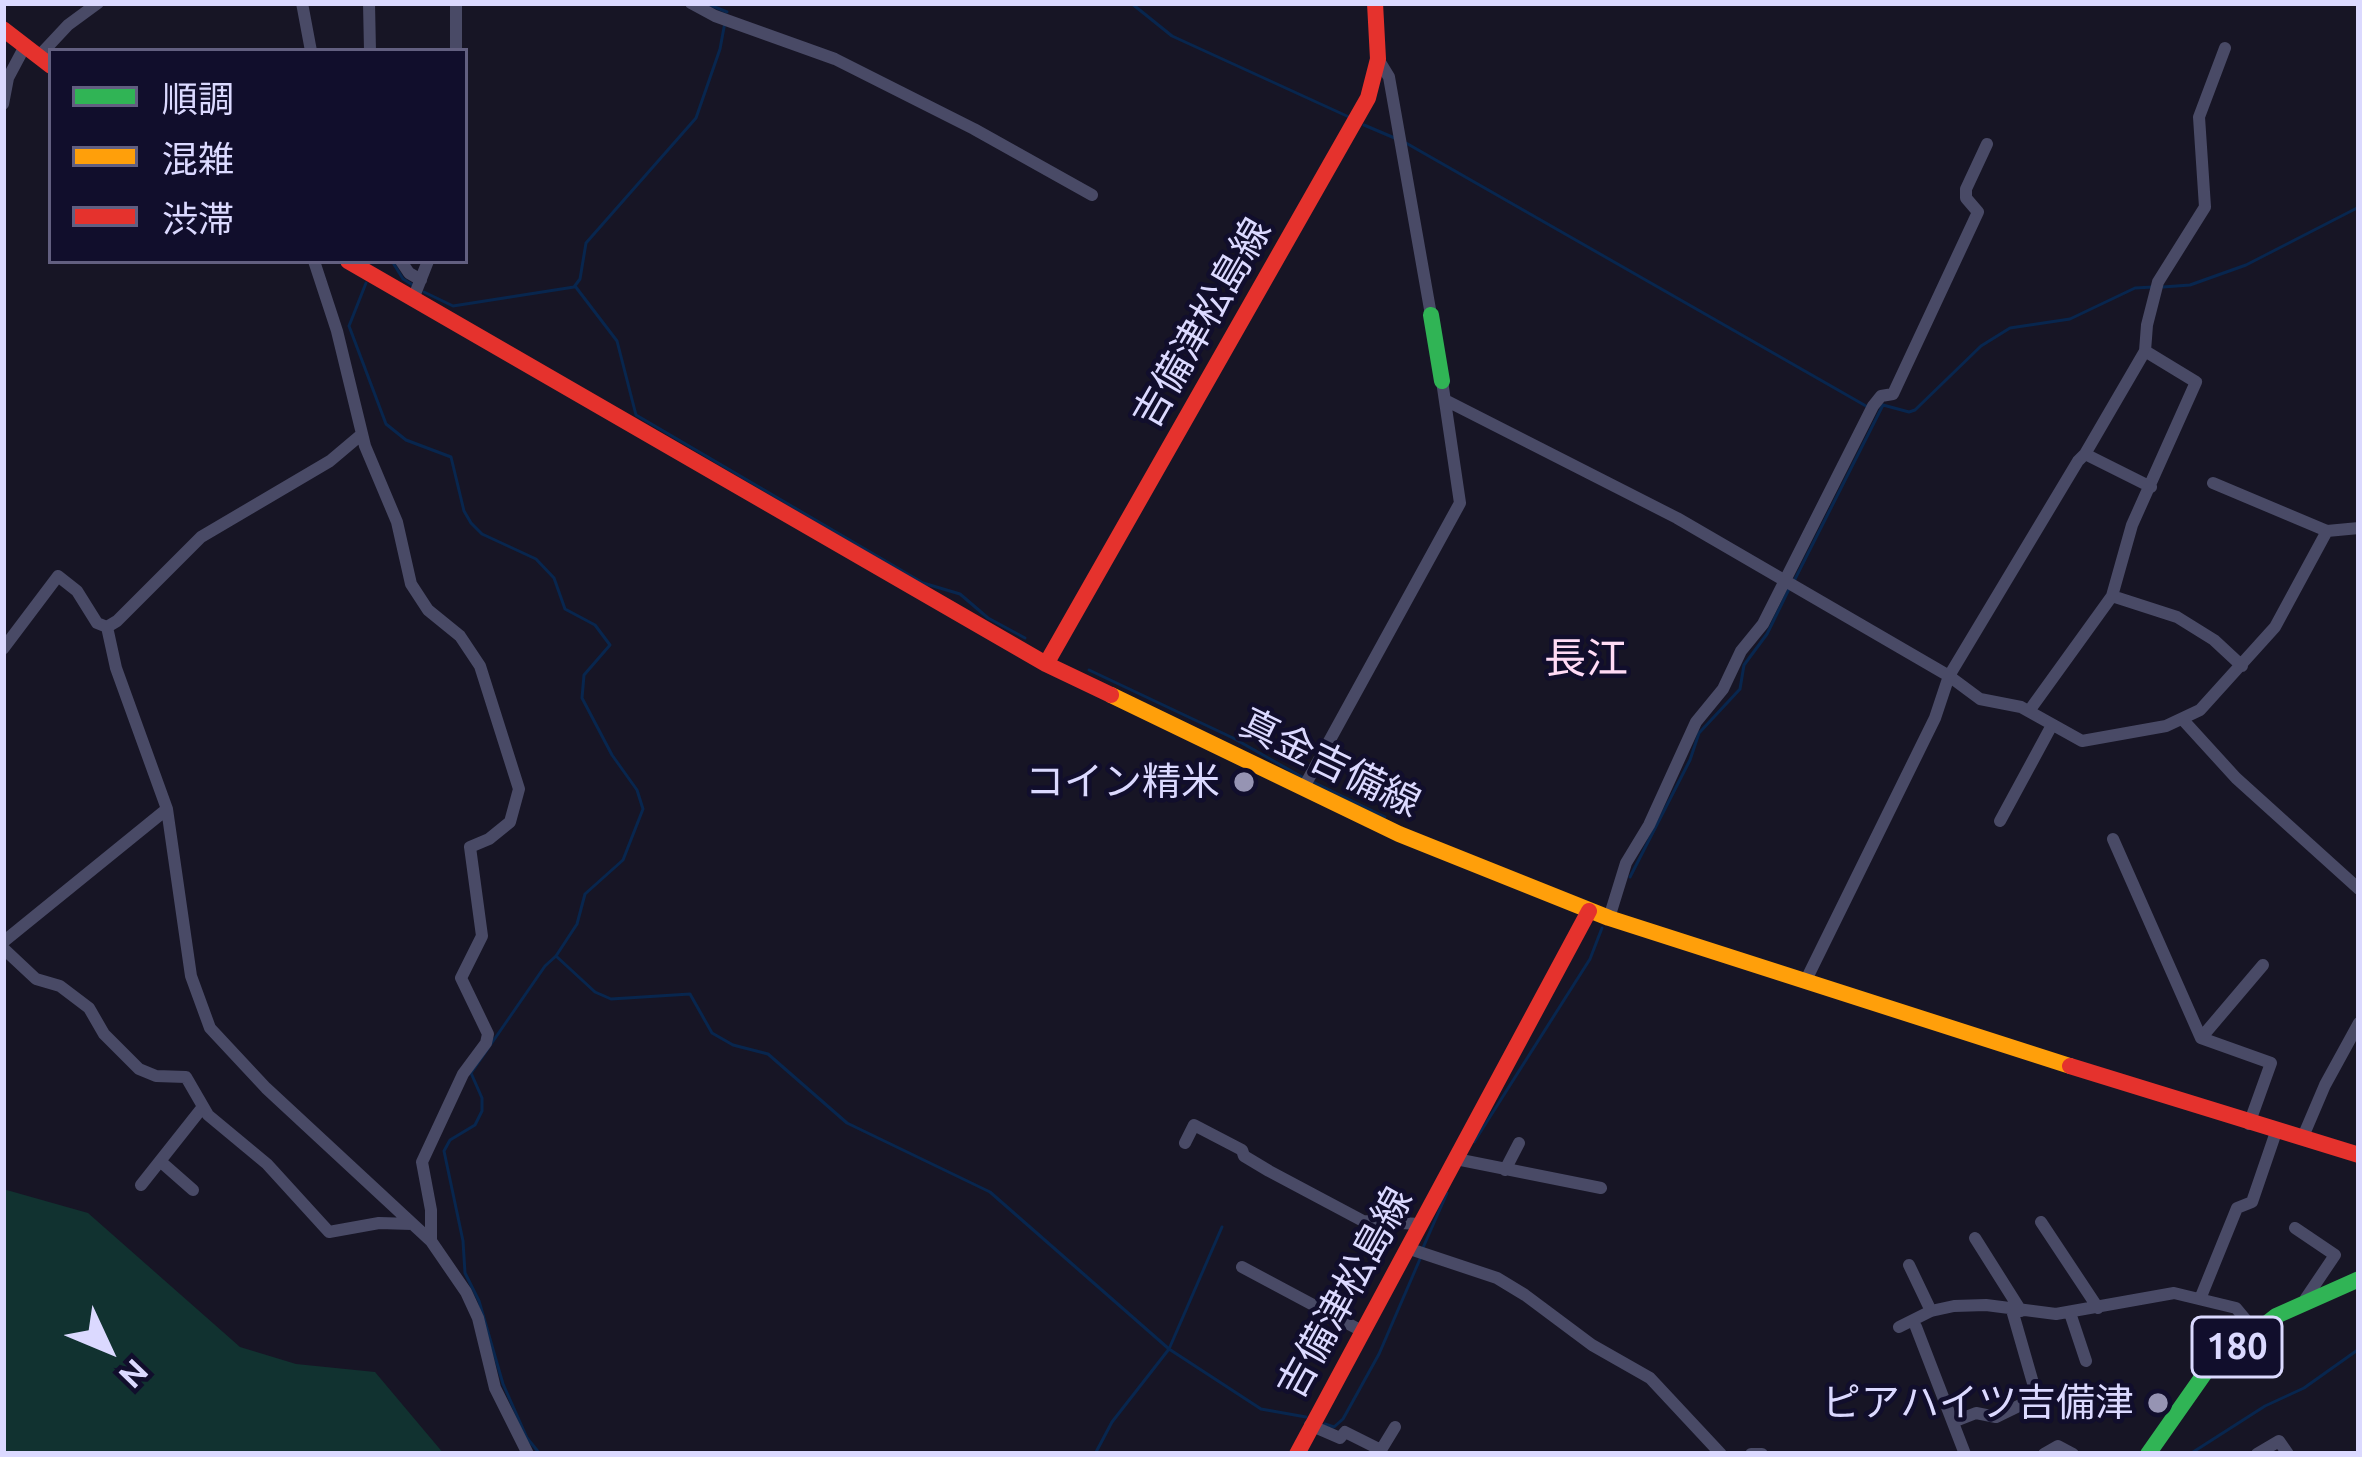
<!DOCTYPE html>
<html>
<head>
<meta charset="utf-8">
<style>
  body { margin:0 }
  #map { position:relative; width:2362px; height:1457px; overflow:hidden; background:#171525; font-family:Ubuntu,"Noto Sans JP",sans-serif }
  canvas { display:block }
  .frame { position:absolute; inset:0; border:6px solid #dbd9ff; pointer-events:none }
  .legend { position:absolute; left:48px; top:48px; width:420px; height:216px; box-sizing:border-box; background:#110e2c; border:3px solid #625f80; margin:0; padding:15px 21px; list-style:none; font-size:36px; color:#dbd9ff }
  .legend li { display:flex; align-items:center; gap:24px; height:60px }
  .legend b { width:60px; border:3px solid #625f80 }
  .north { position:absolute; left:48px; top:1289px; width:120px; height:120px; -webkit-text-stroke:9px #110e2c; paint-order:stroke; rotate:134deg; font-size:33px; font-weight:700; line-height:48px; text-align:center; color:#dbd9ff }
  .north::after { content:''; display:block; margin:auto; width:42px; height:54px; background:#dbd9ff; clip-path:polygon(50% 0,100% 100%,50% 72%,0 100%) }
</style>
</head>
<body>
<div id="map">
<canvas width="2362" height="1457"></canvas>
<div class="frame"></div>
<ul class="legend">
<li><b style="height:15px;background:#30b455"></b>順調</li>
<li><b style="height:15px;background:#ff9f0a"></b>混雑</li>
<li><b style="height:15px;background:#e5322d"></b>渋滞</li>
</ul>
<div class="north">N</div>
</div>
<script>
const c = document.querySelector('canvas').getContext('2d');
c.lineJoin = 'round';
function paint(path, color) { c.fillStyle = color; c.fill(path, 'evenodd'); }
const toPath = rows => new Path2D(rows.map(r => 'M' + r).join(''));
function trace(path, color, width, dash) { c.strokeStyle = color; c.lineWidth = width; c.lineCap = dash ? 'butt' : 'round'; c.setLineDash(dash || []); c.stroke(path); }
function drawText(font, color, halo, rows, align = 'center') {
  c.font = font + ' Ubuntu,"Noto Sans JP",sans-serif'; c.lineWidth = 9; c.setLineDash([]); c.textBaseline = 'middle'; c.strokeStyle = halo; c.fillStyle = color; for (const [text, x, y, turn = 0] of rows) {
    c.save(); c.translate(x, y); c.rotate((+turn || 0) * Math.PI / 180); c.textAlign = isNaN(turn) ? turn : align; if (halo) c.strokeText(text, 0, 0); c.fillText(text, 0, 0); c.restore();
  }
}
const green = toPath([
  [3,1189,88,1213,240,1347,296,1364,375,1372,444,1454,3,1454]
]);
const stream = toPath([
  [705,3,727,12],
  [1131,3,1172,36,1349,117],
  [1364,125,1397,139],
  [1406,143,1866,406],
  [392,261,403,279,416,287],
  [366,283,349,326,386,424,406,440,451,457,464,511,471,523,482,534,536,559,554,578,565,609,595,625,610,645,584,675,582,698,612,755,637,790,643,809,623,860,585,894,577,924,556,956,595,992,611,999,690,994,712,1033,733,1045,768,1054,847,1123,990,1192,1169,1349,1261,1409,1306,1417],
  [575,286,617,341,636,415,923,583,960,594,988,618,1025,638],
  [2163,287,2190,285,2246,265,2359,207],
  [424,292,453,306,574,287,580,279,586,243,696,118,720,49,725,22],
  [1795,579,1883,405,1909,412,1915,410,1981,346,2010,328,2070,319,2135,288,2153,287],
  [1089,670,1233,738,1302,777],
  [1311,781,1385,817],
  [1630,877,1690,760,1699,733,1740,689,1744,665,1767,634,1790,587],
  [1474,1142,1590,959,1602,928],
  [1422,1250,1447,1193],
  [1325,1424,1334,1427,1343,1419,1379,1354,1420,1259],
  [540,1454,527,1438,503,1384,479,1301,465,1273,463,1241,444,1151,450,1140,475,1125,482,1111,482,1098,471,1073,545,966,556,956],
  [1095,1454,1112,1422,1169,1349,1222,1227],
  [2190,1454,2265,1406,2304,1388,2359,1349]
]);
const street = toPath([
  [302,3,311,51],
  [369,3,370,51],
  [691,3,715,16,835,59,974,129,1092,195],
  [456,51,456,3],
  [39,56,68,25,98,3],
  [1378,59,1389,77,1431,315],
  [3,104,8,78,25,46],
  [314,261,337,331,365,446,397,522,411,584,428,610,460,636,480,666,519,789,510,822,489,839,470,847,482,936,461,978,488,1034,486,1043,463,1074,422,1162,431,1210,431,1241],
  [401,261,409,273,421,280],
  [413,299,428,261],
  [1447,401,1677,518,1949,676,1980,699,2021,707,2082,741,2166,726,2200,710,2275,627,2327,531,2359,528],
  [2085,454,2145,351],
  [2213,483,2327,531],
  [2112,596,2177,617,2214,640,2242,666],
  [107,627,117,621,201,537,330,461,362,434],
  [3,649,58,576,77,591,97,623,107,627,116,668,167,809,191,976,210,1028,266,1088,431,1241,466,1292,478,1318,495,1388,528,1454],
  [2029,711,2112,596,2132,525,2196,382,2145,351,2147,325,2158,282,2205,207,2199,117,2225,48],
  [2184,721,2236,778,2359,889],
  [1304,787,1460,503,1442,381],
  [2000,821,2052,725],
  [2113,839,2201,1038,2271,1063,2249,1124],
  [1609,918,1626,863,1649,825,1696,722,1723,689,1741,651,1763,624,1873,406,1881,396,1893,394,1978,212,1966,198,1966,189,1987,144],
  [3,942,167,809],
  [3,948,36,979,60,986,89,1008,104,1034,139,1069,156,1076,186,1077,208,1115,267,1164,329,1232,379,1223,412,1224],
  [1805,982,1935,718,1949,676,2078,461,2085,454,2151,487],
  [2201,1038,2263,965],
  [2302,1139,2325,1085,2359,1023],
  [1185,1143,1194,1125,1242,1150,1244,1156,1269,1171,1363,1221,1420,1224],
  [1456,1159,1601,1188],
  [160,1161,193,1190],
  [1505,1170,1519,1143],
  [141,1185,202,1108],
  [2041,1222,2098,1308],
  [2295,1228,2335,1255,2306,1298],
  [1975,1238,2021,1311],
  [1407,1248,1497,1278,1525,1295,1592,1345,1650,1378,1721,1454],
  [1909,1265,1931,1311],
  [1242,1267,1360,1330],
  [2200,1299,2237,1208,2252,1202,2276,1132],
  [2070,1313,2086,1361],
  [1899,1327,1931,1311,1954,1306,1986,1305,2056,1314,2174,1293,2236,1308,2256,1332],
  [1916,1327,1965,1454],
  [1953,1422,1976,1413,1996,1417,2037,1397,2012,1310],
  [1310,1425,1340,1438,1345,1432,1381,1450,1395,1427],
  [1751,1454,1762,1454],
  [2044,1454,2058,1446,2073,1454],
  [2257,1454,2279,1441,2288,1454]
]);
const fast = toPath([
  [1431,315,1442,381],
  [2148,1454,2207,1370,2276,1316,2359,1279]
]);
const slow = toPath([
  [1111,695,1399,834,1609,918,2070,1066]
]);
const jam = toPath([
  [3,29,51,66],
  [348,261,1046,664,1111,695],
  [1046,664,1368,98,1378,59,1375,3],
  [2070,1066,2359,1155],
  [1297,1454,1589,911]
]);
const markers = [
  [1244,782,12,"#9694b3"],
  [2158,1403,12,"#9694b3"]
];
const shields = [
  [2237,1347,90]
];
const shieldNames = [
  ["180",2237,1347]
];
const streetNames = [
  ["吉備津松島線",1202,323,-60],
  ["真金吉備線",1330,763,26],
  ["吉備津松島線",1345,1293,-61]
];
const poiNames = [
  ["コイン精米",1220,782],
  ["ピアハイツ吉備津",2134,1403]
];
const neighbourhoodNames = [
  ["長江",1586,659]
];
paint(green, '#113230');
trace(stream, '#08264e', 3);
trace(street, '#494a66', 12);
trace(fast, '#30b455', 16);
trace(slow, '#ff9f0a', 16);
trace(jam, '#e5322d', 16);
for (const [x, y, r, color] of markers) { const dot = new Path2D(); dot.arc(x, y, r, 0, 2 * Math.PI); c.fillStyle = color; c.fill(dot); trace(dot, '#110e2c', 4.5); }
for (const [x, y, w] of shields) { const box = new Path2D(); box.roundRect(x - w / 2, y - 30, w, 60, 9); c.fillStyle = '#110e2c'; c.fill(box); trace(box, '#dbd9ff', 3); }
drawText('bold 36px', '#dbd9ff', null, shieldNames);
drawText('39px', '#dbd9ff', '#110e2c', streetNames);
drawText('39px', '#dbd9ff', '#110e2c', poiNames, 'right');
drawText('42px', '#ffdbf5', '#110e2c', neighbourhoodNames);
</script>
</body>
</html>
